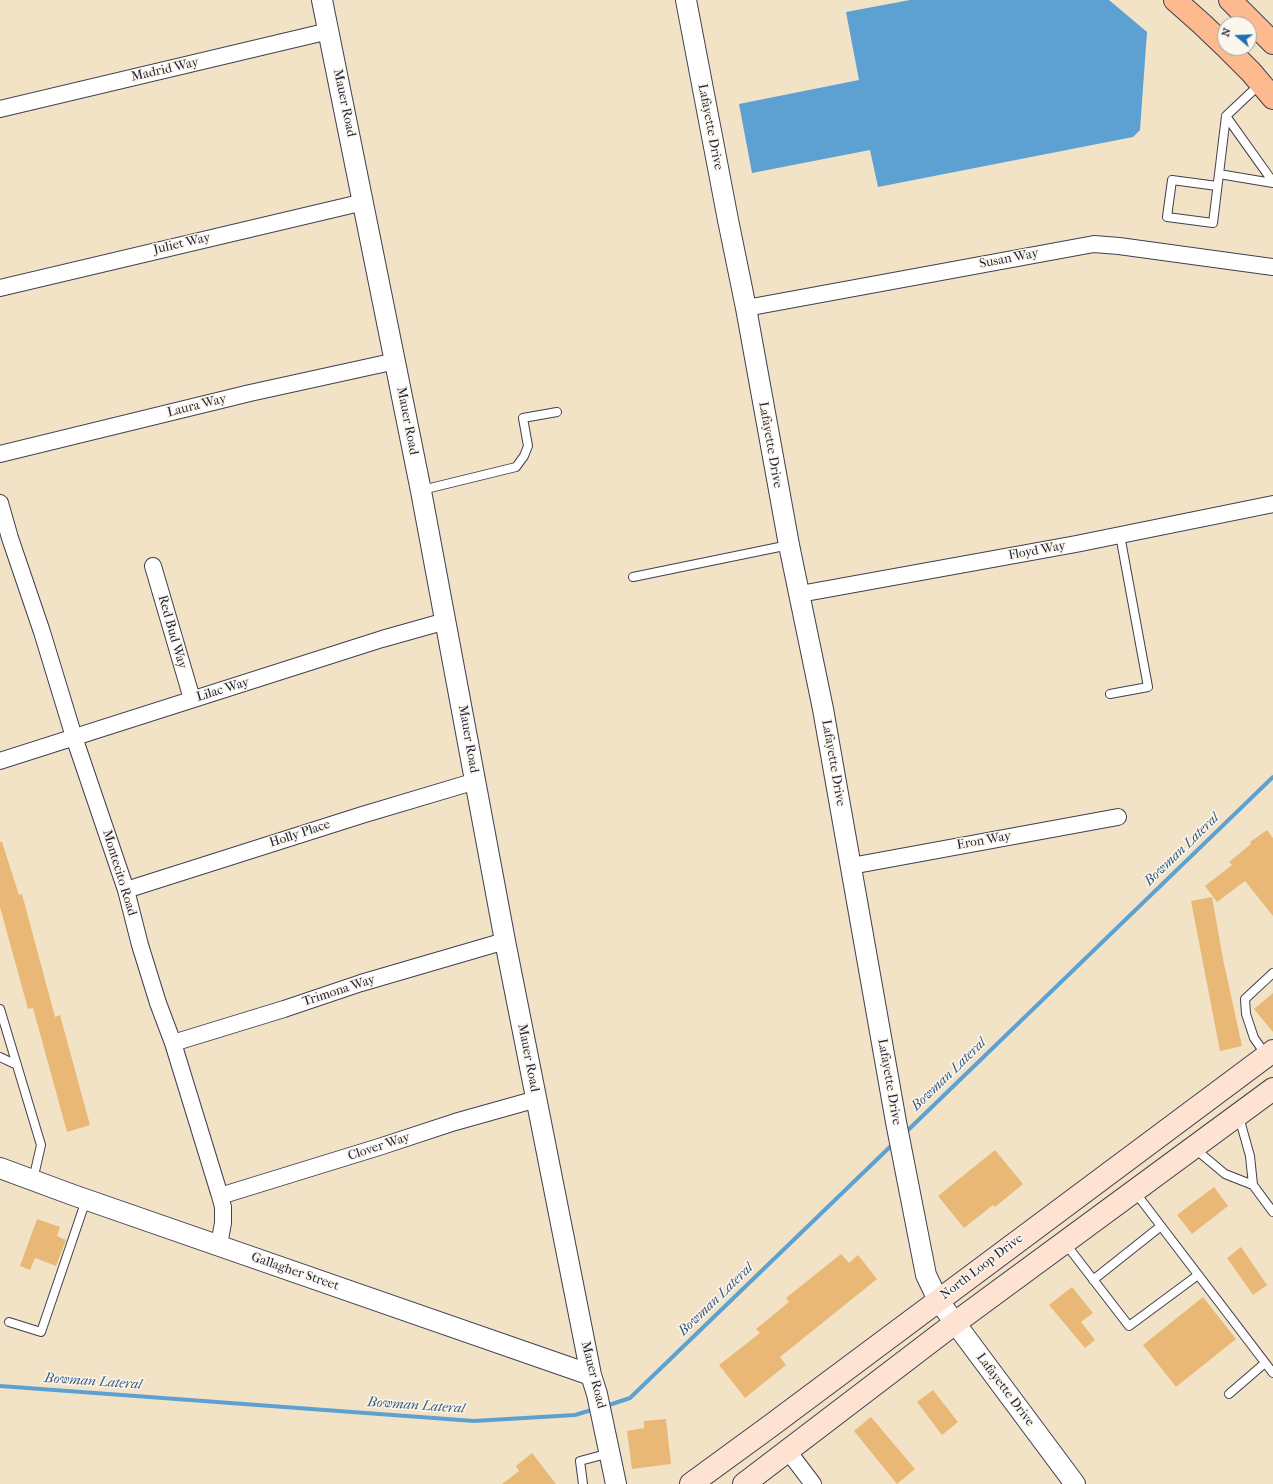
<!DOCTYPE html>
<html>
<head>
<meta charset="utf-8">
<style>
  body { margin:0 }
  #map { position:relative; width:1273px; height:1484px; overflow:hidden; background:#f2e3c7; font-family:"IM FELL French Canon",serif }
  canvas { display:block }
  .north { position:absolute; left:1217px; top:16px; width:40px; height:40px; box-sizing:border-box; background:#fbf7ec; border:1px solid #a4a2a5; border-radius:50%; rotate:289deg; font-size:11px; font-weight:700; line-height:16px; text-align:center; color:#22223b }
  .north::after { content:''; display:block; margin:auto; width:14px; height:18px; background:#1f6fb2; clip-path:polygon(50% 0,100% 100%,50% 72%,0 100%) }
</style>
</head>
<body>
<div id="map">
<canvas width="1273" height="1484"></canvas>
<div class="north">N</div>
</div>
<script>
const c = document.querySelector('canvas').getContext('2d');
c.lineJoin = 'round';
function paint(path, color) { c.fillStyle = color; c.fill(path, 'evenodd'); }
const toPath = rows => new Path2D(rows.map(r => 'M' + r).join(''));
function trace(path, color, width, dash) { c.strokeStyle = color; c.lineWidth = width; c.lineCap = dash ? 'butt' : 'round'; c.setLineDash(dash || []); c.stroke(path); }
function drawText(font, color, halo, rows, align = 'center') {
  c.font = font + ' "IM FELL French Canon",serif'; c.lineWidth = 3; c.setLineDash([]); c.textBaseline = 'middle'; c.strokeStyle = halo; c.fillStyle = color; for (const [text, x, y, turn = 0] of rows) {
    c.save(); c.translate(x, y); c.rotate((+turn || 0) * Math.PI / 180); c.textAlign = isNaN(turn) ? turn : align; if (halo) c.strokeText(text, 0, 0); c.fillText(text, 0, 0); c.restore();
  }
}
const water = toPath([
  [910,0,1109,0,1147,32,1140,130,1133,137,878,187,870,150,752,173,739,104,859,80,846,12]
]);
const stream = toPath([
  [905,1133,1273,777],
  [0,1386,474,1421,575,1415,595,1409],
  [606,1406,630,1398,894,1143]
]);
const building = toPath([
  [1267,830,1273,838,1273,916,1245,881,1217,902,1205,886,1232,865,1229,862,1251,844,1250,842],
  [0,842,2,842,19,895,22,894,55,1017,60,1015,90,1125,67,1132,33,1008,28,1009,0,907],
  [1212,897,1223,959,1242,1046,1220,1051,1191,901],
  [1273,993,1273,1032,1254,1009],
  [995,1150,1023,1184,995,1207,993,1205,964,1228,938,1196],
  [1214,1187,1228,1206,1192,1234,1177,1215],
  [37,1219,60,1227,57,1236,66,1240,56,1266,35,1258,30,1270,20,1266],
  [1241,1247,1267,1285,1253,1295,1227,1258],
  [841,1254,849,1263,858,1255,877,1279,780,1357,786,1365,745,1398,719,1365,760,1333,756,1329,789,1302,786,1298],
  [1072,1287,1093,1313,1081,1322,1095,1340,1085,1348,1049,1305],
  [1203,1297,1236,1339,1176,1387,1143,1345],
  [933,1390,958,1422,942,1435,917,1402],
  [871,1417,915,1469,897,1484,854,1431],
  [666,1419,671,1464,632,1469,627,1431,644,1428,644,1421],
  [532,1453,556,1484,502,1484,519,1471,516,1466]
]);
const service = toPath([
  [1226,116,1273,182],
  [1219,174,1226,116,1260,84],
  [1217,186,1172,180,1167,217,1213,223,1219,174,1273,183],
  [422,490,516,467,524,456,528,446,523,418,557,412],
  [633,577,789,545],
  [1110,694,1148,687,1120,535],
  [0,1009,41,1145,33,1180],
  [1266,1055,1254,1038,1246,1014,1245,999,1273,973],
  [0,1057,17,1065],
  [1194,1148,1225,1174,1253,1185,1250,1156,1239,1117],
  [1253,1185,1273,1212],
  [1135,1192,1273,1373],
  [1065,1243,1129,1326,1198,1275],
  [1093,1280,1161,1226],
  [9,1322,41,1332,86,1200],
  [1229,1394,1265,1363],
  [583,1484,580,1461,610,1453]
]);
const minor = toPath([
  [0,109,329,31],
  [0,288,364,202],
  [746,308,1094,244,1119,246,1273,267],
  [0,454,250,393,396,361],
  [0,503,10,538,42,632,74,737,126,890,140,945,158,1003,173,1043,220,1196,223,1207,223,1223,219,1245],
  [153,566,192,699],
  [800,594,1076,544,1273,504],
  [0,761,382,639,446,621],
  [851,866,1118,817],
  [126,890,362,815,476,781],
  [173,1043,284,1009,361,983,505,941],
  [220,1196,379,1147,455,1122,537,1099],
  [788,1451,813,1484]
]);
const tertiary = toPath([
  [322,0,421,491,505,941,591,1375,597,1394,616,1484],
  [686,0,728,220,746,308,789,545,823,709,896,1122,926,1275,938,1300,1075,1484],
  [0,1168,73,1195,591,1375]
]);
const secondary = toPath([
  [691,1484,769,1427,1273,1051],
  [744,1484,955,1323,1273,1089]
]);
const primary = toPath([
  [1175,0,1202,24,1225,46],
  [1230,0,1273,43],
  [1227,48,1251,72,1273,98]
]);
const streetNames = [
  ["Madrid Way",165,70,-13],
  ["Mauer Road",344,103,78],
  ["Lafayette Drive",710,127,79],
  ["Juliet Way",182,244,-13],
  ["Susan Way",1009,259,-11],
  ["Laura Way",197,406,-14],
  ["Mauer Road",407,421,79],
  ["Lafayette Drive",770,445,80],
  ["Floyd Way",1037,551,-10],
  ["Red Bud Way",172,632,74],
  ["Lilac Way",223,690,-17],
  ["Mauer Road",468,739,80],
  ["Lafayette Drive",833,763,80],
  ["Holly Place",300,834,-18],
  ["Eron Way",984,841,-10],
  ["Montecito Road",119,873,73],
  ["Trimona Way",339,991,-18],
  ["Mauer Road",528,1058,79],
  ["Lafayette Drive",889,1082,80],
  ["Clover Way",379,1147,-18],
  ["North Loop Drive",982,1267,-37],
  ["Gallagher Street",295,1272,19],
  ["Mauer Road",593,1375,76],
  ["Lafayette Drive",1005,1390,53]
];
const waterNames = [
  ["Bowman Lateral",1182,850,-44],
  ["Bowman Lateral",949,1075,-44],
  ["Bowman Lateral",716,1300,-44],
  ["Bowman Lateral",93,1382,4],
  ["Bowman Lateral",416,1406,4]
];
paint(water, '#5da1d2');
trace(stream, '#5da1d2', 4);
paint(building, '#e9b876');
trace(service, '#413f50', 10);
trace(minor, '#413f50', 18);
trace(tertiary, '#413f50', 22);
trace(secondary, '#413f50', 24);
trace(primary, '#413f50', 24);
trace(service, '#fff', 8);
trace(minor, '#fff', 16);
trace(tertiary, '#fff', 20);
trace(secondary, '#fee3d2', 22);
trace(primary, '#fcba8e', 22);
drawText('13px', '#22223b', '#fbf7ec', streetNames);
drawText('italic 14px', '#3d5b7f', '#fbf7ec', waterNames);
</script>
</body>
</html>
